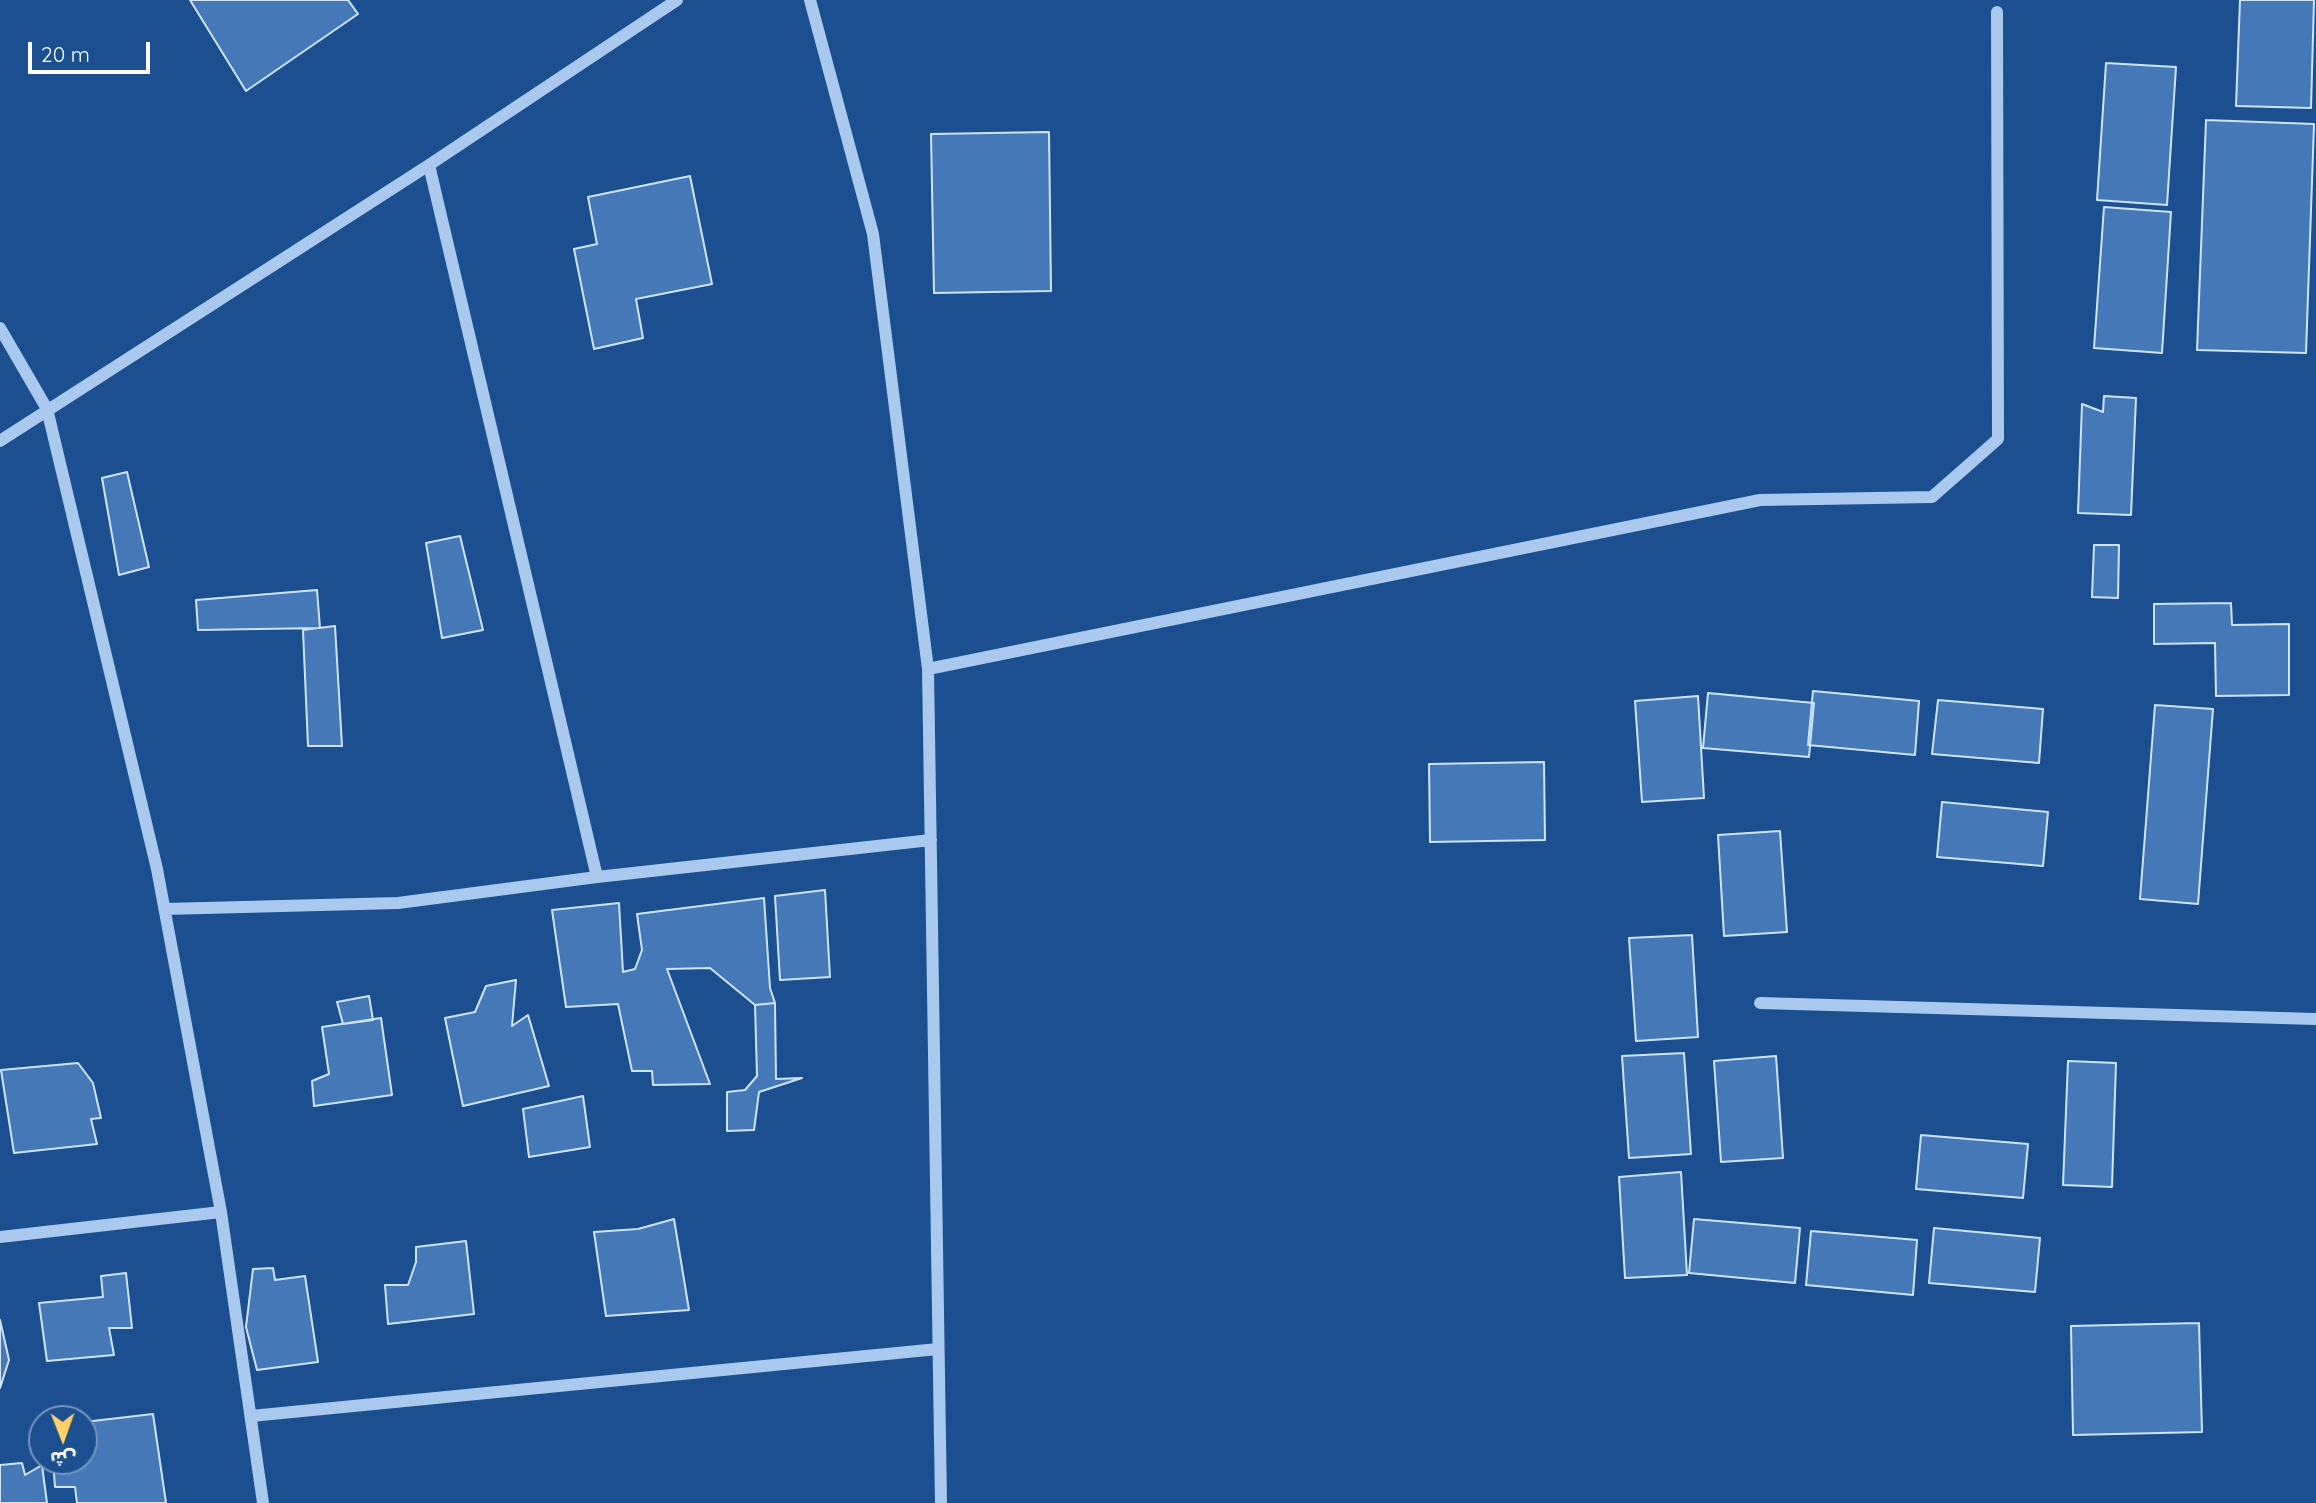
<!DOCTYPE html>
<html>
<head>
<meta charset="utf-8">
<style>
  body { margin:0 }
  #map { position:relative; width:2316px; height:1503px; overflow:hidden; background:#1b4f8f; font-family:Quicksand,"Noto Sans Arabic",sans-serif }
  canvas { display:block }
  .north { position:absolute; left:28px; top:1405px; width:70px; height:70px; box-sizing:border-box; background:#1b4f8f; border:2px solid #7695bc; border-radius:50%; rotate:179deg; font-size:19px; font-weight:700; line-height:28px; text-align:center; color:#fff }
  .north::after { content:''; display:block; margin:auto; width:24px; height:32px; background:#ffd166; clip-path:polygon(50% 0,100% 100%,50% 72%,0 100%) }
  .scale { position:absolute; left:28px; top:42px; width:122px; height:32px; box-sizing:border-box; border:4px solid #fff; border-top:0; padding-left:9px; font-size:21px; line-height:24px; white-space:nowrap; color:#fff; -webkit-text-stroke:5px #1b4f8f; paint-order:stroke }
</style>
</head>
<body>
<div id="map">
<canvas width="2316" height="1503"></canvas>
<div class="north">ش</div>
<div class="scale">20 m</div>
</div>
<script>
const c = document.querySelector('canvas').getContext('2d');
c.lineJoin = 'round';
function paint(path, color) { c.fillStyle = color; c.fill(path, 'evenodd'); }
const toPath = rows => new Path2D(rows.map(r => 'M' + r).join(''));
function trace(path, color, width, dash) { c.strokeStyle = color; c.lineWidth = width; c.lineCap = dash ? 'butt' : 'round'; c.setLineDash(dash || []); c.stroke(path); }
const building = toPath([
  [190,0,348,0,358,14,246,91,190,0],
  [2240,0,2314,0,2311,108,2236,106,2240,0],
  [2106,63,2176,67,2167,205,2097,200,2106,63],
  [2206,120,2314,124,2306,353,2197,350,2206,120],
  [1049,132,1051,291,934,293,931,134,1049,132],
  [690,176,712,284,636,299,643,338,594,349,574,249,597,244,588,197,690,176],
  [2104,207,2171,212,2162,353,2094,348,2104,207],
  [2104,396,2136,398,2131,515,2078,513,2082,404,2103,412,2104,396],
  [127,472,149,567,119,575,102,478,127,472],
  [460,536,483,630,442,638,426,543,460,536],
  [2094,545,2119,545,2118,598,2092,597,2094,545],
  [317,590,320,628,198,630,196,600,317,590],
  [2231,603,2232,625,2289,624,2289,695,2216,696,2215,643,2154,644,2154,604,2231,603],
  [335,626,342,746,308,746,303,630,335,626],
  [1813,691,1919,701,1915,755,1808,745,1813,691],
  [1708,693,1814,703,1809,757,1703,748,1708,693],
  [1698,696,1704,798,1642,802,1635,701,1698,696],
  [1938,700,2043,709,2039,763,1932,754,1938,700],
  [2155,705,2213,709,2198,904,2140,899,2155,705],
  [1544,762,1545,840,1430,842,1429,764,1544,762],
  [1942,802,2048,812,2043,866,1937,857,1942,802],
  [1780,831,1787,932,1724,936,1718,835,1780,831],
  [825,890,830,977,780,980,775,896,825,890],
  [764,898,770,988,775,1003,755,1005,710,968,667,969,710,1084,653,1085,652,1071,632,1071,618,1004,566,1007,552,910,619,903,623,972,635,969,642,950,637,914,764,898],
  [1692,935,1698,1037,1636,1041,1629,938,1692,935],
  [516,980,512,1026,528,1015,549,1086,463,1106,445,1018,475,1012,486,986,516,980],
  [369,996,373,1020,343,1024,337,1002,369,996],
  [775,1003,776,1079,802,1078,759,1092,754,1130,727,1131,727,1092,745,1090,757,1076,755,1005,775,1003],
  [381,1018,392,1095,314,1106,312,1081,329,1074,322,1027,381,1018],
  [1684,1053,1691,1154,1629,1158,1622,1056,1684,1053],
  [1776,1056,1783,1158,1721,1162,1714,1061,1776,1056],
  [2068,1061,2116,1063,2112,1187,2063,1185,2068,1061],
  [78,1063,93,1083,101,1118,91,1119,97,1144,14,1153,1,1070,78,1063],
  [583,1096,590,1147,529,1157,523,1109,583,1096],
  [1921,1135,2028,1144,2023,1198,1916,1189,1921,1135],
  [1681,1172,1687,1275,1625,1278,1619,1177,1681,1172],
  [674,1219,689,1310,606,1316,594,1232,638,1229,674,1219],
  [1694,1219,1800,1228,1795,1283,1689,1273,1694,1219],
  [1934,1228,2040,1238,2035,1292,1929,1283,1934,1228],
  [1811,1231,1917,1240,1913,1295,1806,1285,1811,1231],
  [466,1241,474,1314,388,1324,385,1285,408,1285,416,1262,416,1247,466,1241],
  [273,1268,275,1280,305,1276,318,1362,257,1370,246,1327,253,1269,273,1268],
  [126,1273,132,1328,109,1328,114,1355,47,1361,39,1303,103,1297,101,1276,126,1273],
  [0,1320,9,1360,0,1388,0,1320],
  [2199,1323,2202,1432,2073,1435,2071,1326,2199,1323],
  [153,1414,166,1503,77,1503,75,1487,55,1487,53,1461,84,1461,84,1422,153,1414],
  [22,1463,25,1475,42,1465,47,1503,0,1503,0,1465,22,1463]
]);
const minor = toPath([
  [810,0,873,234,928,669,941,1503],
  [429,165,597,877],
  [0,328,47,409,157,869,221,1212,263,1503],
  [0,441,429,165,677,0],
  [928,669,1760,500,1932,497,1998,439,1997,12],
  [165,909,398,903,597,877,931,840],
  [1760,1003,2316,1019],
  [0,1237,221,1212],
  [251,1416,938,1349]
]);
paint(building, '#4478b7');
trace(building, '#cfe3fa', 2);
trace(minor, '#a9c9ee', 12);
</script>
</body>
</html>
